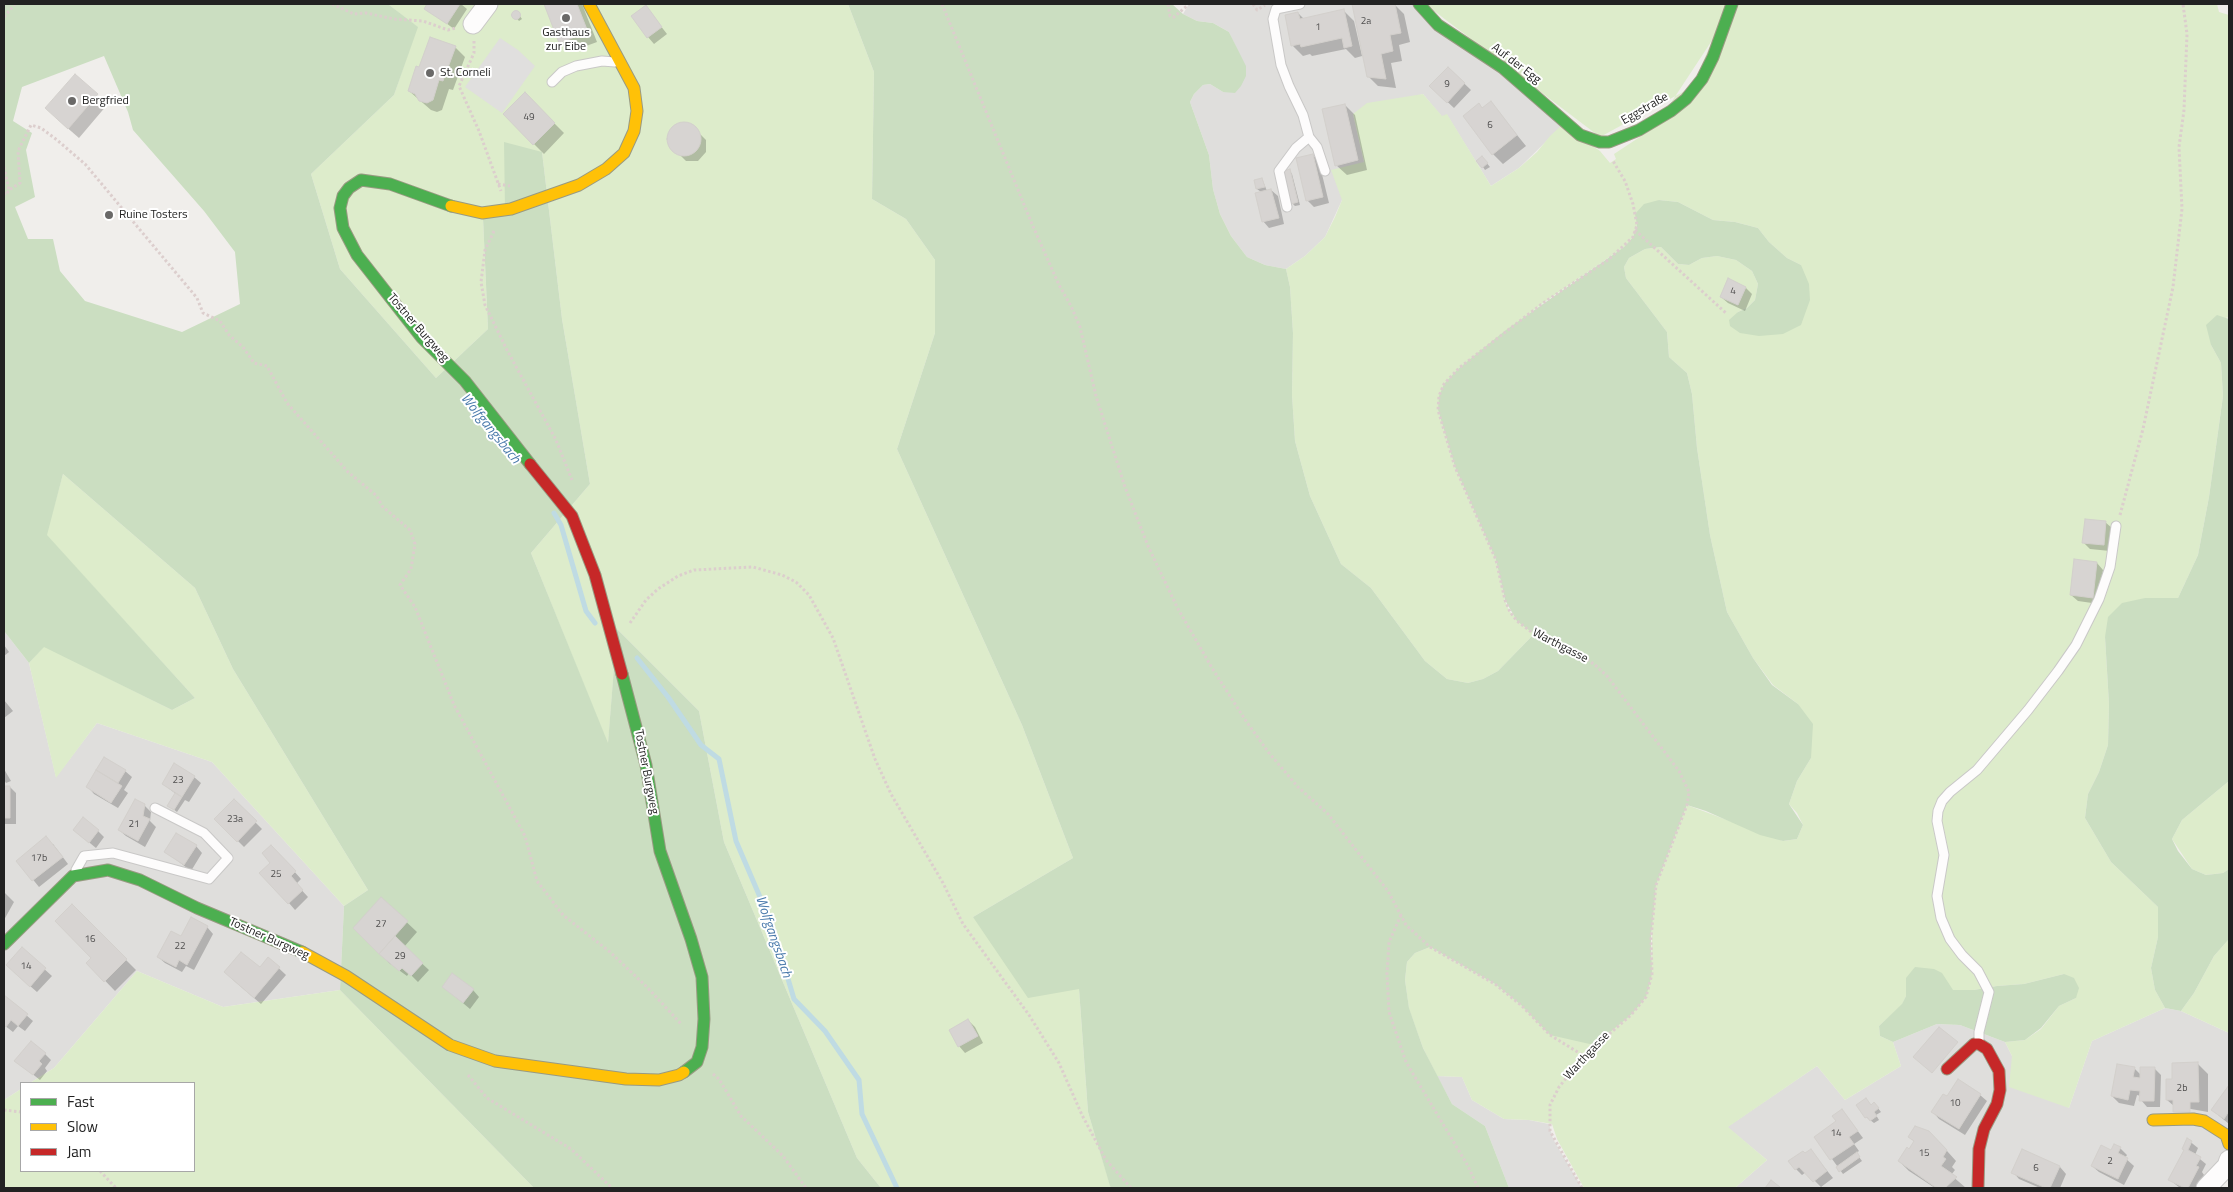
<!DOCTYPE html>
<html>
<head>
<meta charset="utf-8">
<style>
  body { margin:0 }
  #map { position:relative; width:2233px; height:1192px; overflow:hidden; background:#f0eeeb; font-family:"Titillium Web",sans-serif }
  canvas { display:block }
  .frame { position:absolute; inset:0; border:5px solid #222; pointer-events:none }
  .legend { position:absolute; left:20px; top:1082px; width:175px; height:90px; box-sizing:border-box; background:#fff; border:1px solid #a7a7a7; margin:0; padding:6px 9px; list-style:none; font-size:15px; color:#222 }
  .legend li { display:flex; align-items:center; gap:10px; height:25px }
  .legend b { width:25px; border:1px solid #a7a7a7 }
</style>
</head>
<body>
<div id="map">
<canvas width="2233" height="1192"></canvas>
<div class="frame"></div>
<ul class="legend">
<li><b style="height:6px;background:#4caf50"></b>Fast</li>
<li><b style="height:6px;background:#ffc107"></b>Slow</li>
<li><b style="height:6px;background:#c62828"></b>Jam</li>
</ul>
</div>
<script>
const c = document.querySelector('canvas').getContext('2d');
c.lineJoin = 'round';
function paint(path, color) { c.fillStyle = color; c.fill(path, 'evenodd'); }
const toPath = rows => new Path2D(rows.map(r => 'M' + r).join(''));
function trace(path, color, width, dash) { c.strokeStyle = color; c.lineWidth = width; c.lineCap = dash ? 'butt' : 'round'; c.setLineDash(dash || []); c.stroke(path); }
function drawText(font, color, halo, rows, align = 'center') {
  c.font = font + ' "Titillium Web",sans-serif'; c.lineWidth = 4; c.setLineDash([]); c.textBaseline = 'middle'; c.strokeStyle = halo; c.fillStyle = color; for (const [text, x, y, turn = 0] of rows) {
    c.save(); c.translate(x, y); c.rotate((+turn || 0) * Math.PI / 180); c.textAlign = isNaN(turn) ? turn : align; if (halo) c.strokeText(text, 0, 0); c.fillText(text, 0, 0); c.restore();
  }
}
const residential = toPath([
  [1189,4,1419,4,1566,122,1519,168,1491,186,1447,115,1442,117,1423,94,1353,114,1364,162,1342,200,1325,237,1305,256,1286,269,1265,265,1247,257,1231,236,1220,214,1213,189,1209,155,1190,102,1194,94,1203,85,1210,84,1223,92,1237,49,1229,32,1213,23,1197,21,1183,14],
  [4,631,29,663,56,777,97,723,212,762,344,906,340,990,223,1007,137,971,54,1068,30,1083,21,1083,21,1089,4,1100],
  [2165,1008,2181,1011,2229,1033,2229,1171,2214,1188,1735,1188,1767,1160,1727,1127,1817,1066,1845,1100,1901,1066,1893,1042,1937,1024,1960,1025,2005,1042,2012,1056,2069,1108,2092,1041],
  [1437,1076,1462,1077,1472,1100,1504,1119,1529,1120,1549,1124,1553,1139,1582,1188,1509,1188,1485,1126,1452,1104]
]);
const grass = toPath([
  [388,4,848,4,874,72,872,199,906,219,935,260,935,333,897,449,1022,725,1073,858,973,917,1079,989,1088,1112,1111,1188,881,1188,857,1158,724,842,699,711,617,629,608,745,531,553,590,484,562,319,542,152,505,209,483,218,488,329,436,378,340,269,311,174,394,95,417,27],
  [1425,4,1728,4,1692,87,1600,137],
  [1736,4,2217,4,2219,12,2229,15,2229,319,2227,317,2211,345,2221,363,2223,396,2209,497,2198,555,2178,598,2145,598,2105,637,2109,704,2108,745,2099,772,2088,794,2085,818,2111,862,2158,907,2158,937,2151,968,2155,990,2165,1008,2092,1041,2069,1108,2009,1087,2012,1056,2005,1042,2025,1040,2041,1029,2059,1006,2076,998,2064,974,2024,984,1997,986,1974,990,1952,990,1906,978,1906,996,1902,1005,1879,1026,1880,1036,1893,1042,1901,1066,1845,1100,1817,1066,1728,1127,1767,1160,1735,1188,1584,1188,1557,1139,1552,1124,1529,1120,1504,1119,1472,1100,1462,1077,1437,1076,1423,1048,1409,1009,1405,980,1407,962,1415,953,1430,947,1495,984,1522,1006,1617,1025,1631,1015,1652,959,1652,913,1656,885,1687,805,1783,841,1797,839,1803,825,1797,813,1789,804,1797,781,1811,758,1798,704,1773,685,1753,658,1727,612,1710,535,1697,448,1692,394,1687,373,1669,357,1667,332,1626,278,1624,267,1629,258,1645,249,1661,247,1678,264,1689,265,1702,258,1717,256,1736,260,1752,271,1758,284,1755,300,1747,308,1738,312,1730,326,1801,265,1787,258,1769,242,1758,228,1735,222,1713,220,1678,202,1659,200,1637,225,1633,237,1624,247,1543,303,1459,368,1438,410,1455,467,1496,560,1505,601,1510,612,1534,634,1498,671,1483,679,1468,683,1447,679,1425,661,1371,588,1341,564,1310,496,1295,441,1292,395,1293,333,1290,287,1286,269,1305,256,1325,237,1335,217,1342,200,1331,170,1364,162,1353,114,1367,103,1423,94,1442,116,1447,114,1491,186,1519,168,1537,152,1550,136,1562,125,1600,151,1610,163,1616,159,1614,154,1655,127],
  [63,474,195,588,233,669,368,890,344,906,212,762,97,723,56,778,29,663,44,646,172,710,195,698,46,535],
  [2229,781,2229,869,2223,873,2206,875,2192,869,2172,839,2182,820],
  [2229,939,2229,1033,2181,1011,2194,993,2214,956],
  [137,971,223,1007,340,990,534,1188,4,1188,4,1100,21,1089,21,1171,194,1171,194,1083,30,1083,54,1068]
]);
const forest = toPath([
  [4,4,388,4,418,27,394,95,311,174,340,269,436,378,488,329,483,218,505,209,504,142,542,152,562,319,590,484,531,553,608,743,617,629,699,711,724,842,857,1158,881,1188,534,1188,340,990,344,906,368,890,233,669,195,588,63,474,47,535,195,698,172,710,44,647,29,663,4,631],
  [104,56,128,112,133,130,204,211,235,252,240,304,182,332,85,301,60,271,53,239,28,239,15,207,35,197,26,150,32,133,13,121,22,87],
  [848,4,1172,4,1183,14,1197,21,1213,23,1229,32,1246,66,1246,76,1241,86,1235,93,1223,92,1210,84,1203,85,1194,94,1190,102,1209,155,1213,189,1220,214,1231,236,1247,257,1265,265,1286,269,1290,287,1293,333,1292,395,1295,441,1310,496,1341,564,1371,588,1425,661,1447,679,1468,683,1483,679,1498,671,1534,634,1517,621,1505,600,1496,560,1455,467,1438,410,1439,396,1444,384,1459,368,1506,330,1624,247,1633,237,1637,225,1635,214,1644,204,1659,200,1678,202,1713,220,1735,222,1758,228,1769,242,1787,258,1801,265,1809,284,1810,300,1801,325,1783,334,1759,336,1740,333,1730,326,1729,320,1738,312,1747,308,1755,300,1758,284,1752,271,1736,260,1717,256,1702,258,1689,265,1678,264,1661,247,1645,249,1629,258,1624,267,1626,278,1667,332,1669,357,1687,373,1692,394,1697,448,1710,535,1727,612,1753,658,1772,685,1798,704,1813,724,1811,758,1797,781,1789,804,1803,825,1797,839,1783,841,1760,835,1706,811,1687,805,1656,885,1651,938,1652,974,1646,997,1631,1015,1594,1045,1550,1035,1522,1006,1495,984,1430,947,1415,953,1407,962,1405,980,1409,1008,1423,1048,1452,1104,1485,1126,1509,1188,1111,1188,1110,1186,1088,1112,1079,989,1028,998,973,917,1073,858,1022,725,897,449,935,333,935,260,906,219,872,199,874,72],
  [2217,315,2229,319,2229,781,2182,820,2172,839,2178,851,2192,869,2206,875,2223,873,2229,869,2229,939,2214,956,2194,993,2181,1011,2165,1008,2155,990,2151,968,2158,937,2158,907,2111,862,2085,818,2088,794,2099,772,2108,745,2109,704,2105,637,2108,617,2122,603,2145,598,2178,598,2198,555,2209,497,2223,396,2221,363,2211,345,2206,325],
  [1915,967,1934,969,1942,973,1953,990,1974,990,1997,986,2024,984,2064,974,2074,978,2079,988,2076,998,2059,1006,2041,1028,2025,1040,2005,1042,1960,1025,1937,1024,1893,1042,1880,1036,1879,1026,1902,1004,1906,996,1906,978]
]);
const parking = toPath([
  [500,38,518,50,535,66,502,113,465,87]
]);
const shadow = toPath([
  [429,4,461,4,467,9,454,29,426,8],
  [545,4,582,4,597,42,570,52,560,42],
  [1362,4,1394,4,1404,14,1410,42,1399,45,1402,61,1391,63,1396,88,1378,86,1368,76,1354,5],
  [646,7,667,34,654,44,648,37],
  [1344,11,1354,21,1362,56,1355,58,1346,49,1312,56,1310,54,1303,56,1293,46,1286,16,1298,13,1304,19],
  [517,12,522,19,519,21,513,14],
  [455,47,465,57,453,90,449,89,442,110,437,112,431,110,409,91],
  [1448,68,1471,90,1454,108,1438,93],
  [75,75,107,105,79,138,56,118],
  [525,94,564,133,544,154,504,114],
  [1491,103,1526,146,1503,164,1493,154,1483,109],
  [1345,105,1355,115,1367,170,1347,175,1336,165],
  [690,124,706,140,706,152,698,161,686,161,670,145,669,133,678,125],
  [1313,155,1319,162,1329,203,1314,207,1307,200],
  [1485,161,1490,167,1485,170,1483,167],
  [1290,171,1292,174,1300,205,1295,206,1292,203],
  [1262,179,1267,191,1271,190,1278,196,1284,224,1269,228,1263,221,1261,192,1257,189],
  [1728,280,1746,288,1752,294,1745,311,1728,303,1721,297],
  [2105,522,2112,528,2110,551,2090,549,2084,543],
  [2097,563,2103,570,2099,604,2078,601,2071,595],
  [4,645,9,652,4,656],
  [4,700,13,711,4,718],
  [105,758,125,771,132,777,124,790,128,793,118,808,94,794,88,787],
  [4,769,11,781,6,783,4,780],
  [194,777,201,783,189,802,185,800,177,812,169,806,176,794,163,784],
  [4,787,10,787,16,793,16,824,4,824],
  [234,801,262,829,244,847,216,819],
  [144,805,151,812,150,821,156,827,145,847,126,836,119,830],
  [74,830,98,831,104,837,96,848],
  [53,844,68,864,39,887,18,861],
  [196,846,202,853,191,871,166,852],
  [278,853,301,879,296,884,308,897,295,910,289,903,272,863],
  [4,892,14,902,4,920],
  [382,899,417,932,404,947,429,970,418,982,409,973,407,976,389,963,355,928],
  [72,906,136,970,115,991,88,963,92,958],
  [207,927,213,934,194,970,186,966,182,972,165,963,158,957,181,938],
  [22,949,52,976,37,992,14,972],
  [269,959,286,975,261,1004,232,979,260,969],
  [444,987,473,990,479,997,470,1009],
  [4,996,33,1021,25,1031,18,1026,13,1032,4,1025],
  [968,1020,975,1027,983,1043,965,1053,959,1046],
  [45,1054,51,1060,45,1068,47,1071,40,1080,16,1061],
  [2198,1064,2208,1074,2208,1112,2174,1106,2167,1100,2174,1080],
  [2134,1068,2141,1075,2155,1069,2161,1075,2160,1107,2147,1107,2141,1100,2141,1096,2137,1095,2134,1106,2119,1103,2112,1096],
  [2229,1086,2229,1124,2212,1110],
  [1980,1095,1987,1101,1965,1135,1939,1119,1933,1112,1947,1098],
  [1871,1106,1877,1107,1881,1112,1876,1115,1879,1120,1874,1123,1866,1117],
  [1842,1110,1863,1138,1854,1144,1859,1151,1856,1153,1862,1161,1843,1174,1816,1137,1838,1121],
  [1910,1137,1939,1142,1956,1161,1952,1167,1955,1170,1951,1175,1966,1188,1935,1188,1909,1171,1899,1161,1915,1142],
  [2188,1140,2198,1148,2195,1155,2206,1164,2202,1172,2204,1175,2197,1188,2180,1188,2170,1180,2185,1151,2183,1149],
  [2120,1148,2127,1155,2125,1158,2134,1166,2124,1185,2099,1172,2092,1166,2112,1151],
  [1811,1151,1833,1178,1821,1187,1806,1172,1802,1175,1796,1169,1805,1155],
  [2023,1151,2060,1167,2066,1174,2060,1188,2040,1188,2019,1179,2013,1172]
]);
const stream = toPath([
  [554,513,561,525,586,611,595,623],
  [637,658,668,697,701,745,719,759,736,841,772,925,794,999,825,1031,859,1080,862,1114,897,1188]
]);
const building = toPath([
  [427,4,460,4,447,24,424,9,427,4],
  [544,4,577,4,588,32,559,43,544,4],
  [1352,4,1395,4,1401,33,1390,35,1393,51,1381,54,1386,79,1367,77,1352,4],
  [646,5,662,27,647,38,631,16,646,5],
  [1344,9,1352,46,1344,48,1342,38,1301,47,1300,44,1291,46,1285,15,1298,12,1300,19,1344,9],
  '511.5 15a4.5 4.5 0 1 1 9 0a4.5 4.5 0 1 1-9 0Z',
  [430,37,456,46,443,81,439,80,433,100,427,103,419,101,415,94,408,91,416,66,419,67,430,37],
  [1448,67,1465,83,1447,103,1429,86,1448,67],
  [75,74,98,94,68,129,45,108,75,74],
  [525,92,555,123,533,145,503,114,525,92],
  [1491,101,1517,135,1492,155,1463,116,1479,103,1482,108,1491,101],
  [1345,104,1358,160,1335,166,1322,109,1345,104],
  '667 139a17 17 0 1 1 34 0a17 17 0 1 1-34 0Z',
  [1313,154,1323,197,1306,201,1296,158,1313,154],
  [1482,156,1488,163,1482,168,1476,161,1482,156],
  [1290,169,1298,202,1291,204,1284,171,1290,169],
  [1262,178,1265,187,1256,189,1254,180,1262,178],
  [1271,189,1279,218,1262,222,1255,193,1271,189],
  [1728,278,1746,287,1738,305,1720,297,1728,278],
  [2085,519,2106,521,2104,545,2082,543,2085,519],
  [2074,559,2097,562,2093,598,2070,595,2074,559],
  [104,757,126,770,118,783,96,770,104,757],
  [174,763,195,776,182,797,162,784,174,763],
  [96,770,122,786,111,803,86,787,96,770],
  [4,786,10,786,10,818,4,818,4,786],
  [175,793,182,797,174,810,167,806,175,793],
  [135,799,145,804,143,816,150,819,138,841,118,830,135,799],
  [234,799,257,821,237,842,214,819,234,799],
  [83,817,99,830,89,843,73,830,83,817],
  [176,833,197,845,184,865,164,852,176,833],
  [46,836,63,857,32,881,16,861,46,836],
  [271,845,296,871,291,876,303,890,288,904,259,873,270,863,262,853,271,845],
  [381,897,408,921,379,954,353,928,381,897],
  [72,904,127,959,104,982,86,963,91,958,55,921,72,904],
  [191,917,208,926,187,965,179,960,176,967,157,957,171,931,181,936,191,917],
  [395,936,423,963,411,976,402,968,399,971,379,954,395,936],
  [22,947,46,968,30,987,6,965,22,947],
  [241,952,260,967,268,957,280,967,254,998,224,972,241,952],
  [452,973,474,989,463,1003,442,987,452,973],
  [4,995,28,1014,18,1026,11,1020,6,1027,4,1025,4,995],
  [968,1019,978,1036,958,1047,949,1030,968,1019],
  [1939,1027,1958,1042,1932,1073,1913,1057,1939,1027],
  [31,1041,46,1053,39,1061,42,1064,33,1075,14,1061,31,1041],
  [2198,1062,2199,1102,2190,1102,2190,1112,2173,1112,2173,1100,2166,1100,2166,1079,2172,1079,2172,1063,2198,1062],
  [2117,1064,2135,1067,2133,1077,2140,1078,2140,1067,2155,1067,2154,1101,2139,1101,2140,1091,2130,1090,2128,1100,2111,1096,2117,1064],
  [1958,1079,1981,1094,1959,1129,1931,1112,1943,1094,1947,1096,1958,1079],
  [2229,1085,2229,1111,2224,1119,2211,1110,2229,1085],
  [1866,1098,1871,1105,1874,1102,1879,1108,1874,1112,1877,1116,1870,1121,1867,1117,1865,1118,1856,1105,1866,1098],
  [1842,1109,1858,1131,1849,1137,1854,1144,1830,1160,1814,1137,1836,1121,1832,1116,1842,1109],
  [1915,1126,1929,1131,1947,1150,1943,1157,1946,1159,1941,1166,1957,1177,1945,1188,1935,1187,1898,1161,1907,1147,1909,1149,1914,1141,1908,1137,1915,1126],
  [2187,1138,2192,1141,2188,1150,2201,1157,2196,1166,2199,1167,2188,1188,2185,1188,2168,1180,2184,1150,2182,1149,2187,1138],
  [2114,1144,2121,1147,2118,1153,2128,1158,2118,1179,2091,1166,2101,1145,2111,1150,2114,1144],
  [1811,1149,1827,1171,1813,1182,1799,1167,1795,1170,1788,1161,1803,1151,1805,1153,1811,1149],
  [2022,1149,2060,1166,2050,1188,2046,1188,2011,1173,2022,1149],
  [1857,1152,1860,1157,1839,1172,1836,1167,1857,1152],
  [1771,1180,1780,1187,1779,1188,1765,1188,1771,1180]
]);
const path = toPath([
  [332,4,354,14,366,13,394,19,423,21,448,30,456,28],
  [942,4,1032,224,1059,285,1071,306,1080,327,1096,396,1125,487,1148,546,1177,607,1212,668,1246,721,1269,753,1298,787,1328,814,1388,891,1406,925,1430,947,1495,984,1522,1006,1550,1035,1584,1056],
  [1168,4,1170,16,1174,17,1189,4],
  [1253,4,1257,10,1265,5],
  [4,17,15,4],
  [474,41,474,53,459,86,479,131,501,191],
  [4,65,4,94],
  [4,167,9,190],
  [498,184,510,186],
  [4,193,6,195,9,190,20,183,18,151,31,125,41,128,57,140,85,164,197,298,203,313,220,321,229,335,243,347,254,363,267,366,287,403,348,472,377,496,382,506,410,530,415,544,411,569,400,585,415,607,454,705,525,836,537,881,563,915,610,952,647,987,682,1025],
  [1635,230,1727,314],
  [494,231,485,250,481,282,485,305,507,350,556,440,572,480],
  [2120,515,2143,429,2173,287,2182,209,2179,147,2184,110,2187,34,2183,4],
  [630,623,646,600,658,589,678,576,694,570,753,567,782,575,796,582,809,595,833,638,875,759,891,794,943,883,963,924,1029,1015,1059,1063,1082,1115,1106,1160,1131,1188],
  [1401,915,1389,942,1387,974,1389,1012,1406,1062,1468,1166,1478,1188],
  [713,1074,719,1079,741,1116,783,1156,806,1188],
  [468,1075,487,1098,571,1149,612,1188],
  [4,1110,21,1112],
  [100,1171,116,1188],
  [1582,1188,1550,1131,1550,1105,1559,1087,1584,1056,1631,1015,1646,997,1652,974,1651,938,1656,885,1687,805,1689,792,1679,771,1607,676,1595,665,1581,655,1534,634,1517,621,1510,612,1505,600,1496,560,1455,467,1438,410,1439,396,1444,384,1459,368,1543,303,1608,260,1633,237,1637,225,1633,204,1625,181,1613,161]
]);
const lane = toPath([
  [1276,9,1273,19,1281,65,1289,86,1303,115,1309,137,1296,148,1279,171,1287,207],
  [1276,9,1300,4],
  [552,82,562,72,576,66,602,61,615,62],
  [1309,137,1317,147,1325,171],
  [76,870,84,856,113,853,209,879,228,858,204,833,155,808],
  [1979,1041,1979,1032,1989,992,1978,971,1962,955,1950,939,1941,918,1937,896,1944,855,1937,821,1938,811,1942,801,1950,792,1977,770,2028,710,2058,671,2076,645,2099,599,2110,567,2116,526]
]);
const street = toPath([
  [473,24,488,4],
  [2206,1188,2227,1166,2229,1160]
]);
const fast = toPath([
  [1419,4,1438,25,1503,68,1580,135,1600,142,1609,142,1639,130,1671,111,1686,99,1702,79,1713,57,1732,4],
  [451,206,390,184,361,180,349,188,343,196,340,208,343,228,357,255,422,338,465,381,530,464],
  [622,674,646,765,660,851,691,939,702,977,704,1019,702,1047,697,1062,684,1072],
  [4,944,73,876,108,870,140,880,197,908,302,952]
]);
const slow = toPath([
  [451,206,482,213,511,209,579,185,606,169,624,153,634,131,637,111,634,88,589,4],
  [302,952,346,976,450,1045,495,1061,626,1079,659,1080,679,1075,684,1072],
  [2153,1120,2193,1119,2204,1121,2226,1135,2229,1144]
]);
const jam = toPath([
  [530,464,572,516,595,575,622,674],
  [1947,1069,1974,1044,1979,1044,1987,1049,1999,1071,2000,1090,1997,1104,1984,1129,1979,1149,1978,1188]
]);
const markers = [
  [566,18,5,"#6a6968"],
  [430,73,5,"#6a6968"],
  [72,101,5,"#6a6968"],
  [109,215,5,"#6a6968"]
];
const numberNames = [
  ["2a",1366,22],
  ["1",1318,28],
  ["9",1447,85],
  ["49",529,118],
  ["6",1490,126],
  ["4",1733,292],
  ["23",178,781],
  ["23a",235,820],
  ["21",134,825],
  ["17b",39,859],
  ["25",276,875],
  ["27",381,925],
  ["16",90,940],
  ["22",180,947],
  ["29",400,957],
  ["14",26,967],
  ["2b",2182,1089],
  ["10",1955,1104],
  ["14",1836,1134],
  ["15",1924,1154],
  ["2",2110,1162],
  ["6",2036,1169]
];
const poiNames = [
  ["Gasthaus",566,33,"center"],
  ["zur Eibe",566,47,"center"],
  ["St. Corneli",440,73],
  ["Bergfried",82,101],
  ["Ruine Tosters",119,215]
];
const streetNames = [
  ["Auf der Egg",1516,64,37],
  ["Eggstraße",1645,109,-30],
  ["Tostner Burgweg",418,328,49],
  ["Warthgasse",1560,646,27],
  ["Tostner Burgweg",646,772,79],
  ["Tostner Burgweg",269,939,24],
  ["Warthgasse",1587,1056,-47]
];
const waterNames = [
  ["Wolfgangsbach",490,429,51],
  ["Wolfgangsbach",773,937,71]
];
paint(residential, '#dfdedc');
paint(grass, '#ddeccb');
paint(forest, '#cbdec1');
paint(parking, '#e0dfde');
paint(shadow, '#0003');
trace(stream, '#bfdbe3', 5);
paint(building, '#d7d4d2');
trace(building, '#d3d0cc', 1);
trace(lane, '#c9c8c7', 11);
trace(street, '#c9c8c7', 21);
trace(fast, '#999a82', 13);
trace(slow, '#999a82', 13);
trace(jam, '#999a82', 13);
trace(path, '#dccecd', 3, [2.5, 2.5]);
trace(lane, '#fdfcfc', 9);
trace(street, '#fdfcfc', 19);
trace(fast, '#4caf50', 11);
trace(slow, '#ffc107', 11);
trace(jam, '#c62828', 11);
for (const [x, y, r, color] of markers) { const dot = new Path2D(); dot.arc(x, y, r, 0, 2 * Math.PI); c.fillStyle = color; c.fill(dot); trace(dot, '#fff', 2); }
drawText('10px', '#4f4e4e', null, numberNames);
drawText('12px', '#222', '#fff', poiNames, 'left');
drawText('12px', '#222', '#fff', streetNames);
drawText('italic 14px', '#4a7aab', '#fff', waterNames);
</script>
</body>
</html>
